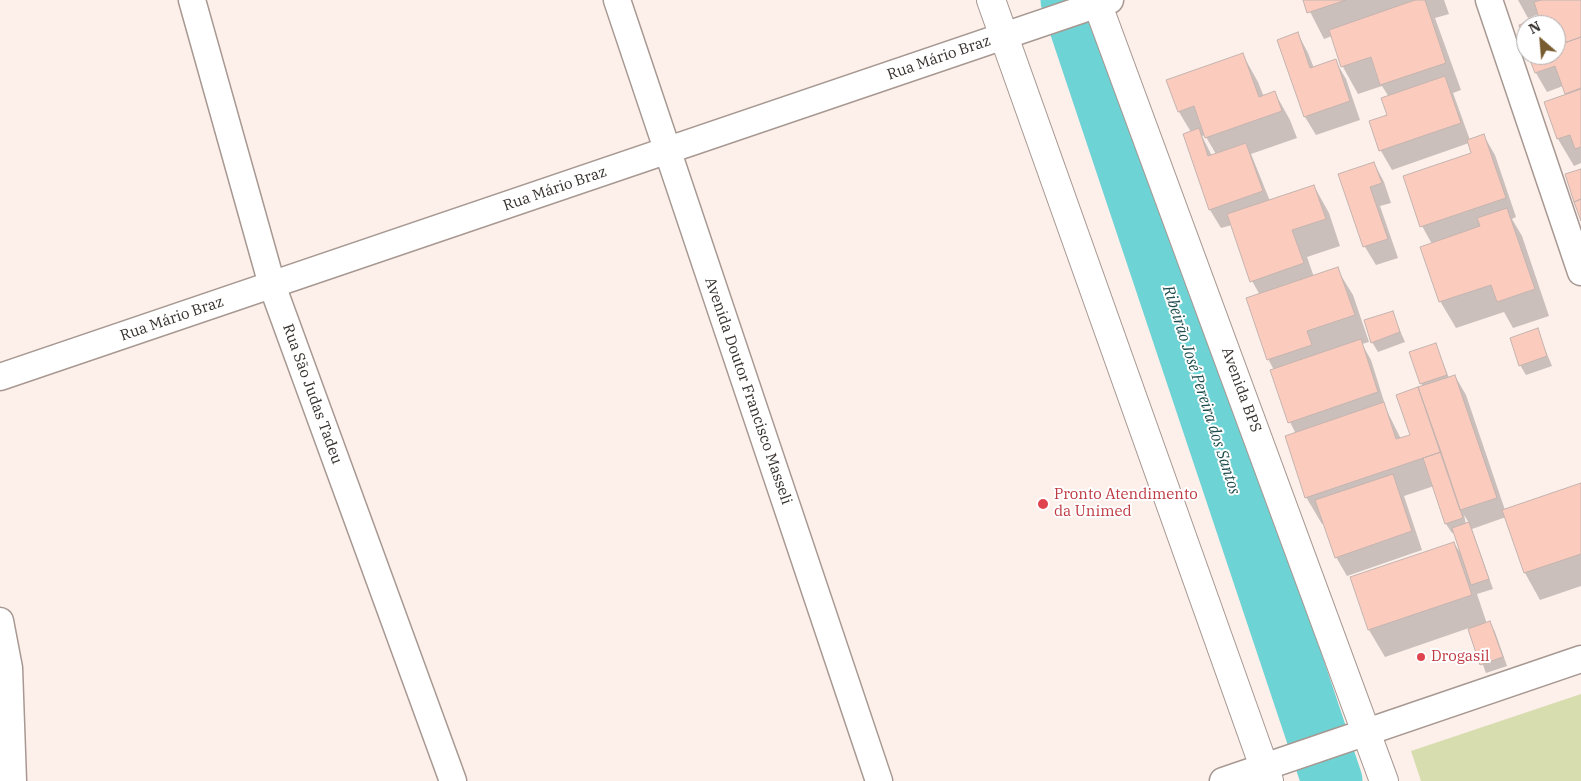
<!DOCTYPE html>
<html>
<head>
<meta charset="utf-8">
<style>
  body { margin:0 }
  #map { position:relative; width:1581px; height:781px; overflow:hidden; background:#fdefea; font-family:"IBM Plex Serif",serif }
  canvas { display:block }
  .north { position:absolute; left:1516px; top:15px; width:50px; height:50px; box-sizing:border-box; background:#fff; border:1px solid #afacab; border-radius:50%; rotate:333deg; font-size:14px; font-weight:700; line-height:20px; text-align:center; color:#36302d }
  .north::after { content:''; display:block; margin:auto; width:18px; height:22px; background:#785b2f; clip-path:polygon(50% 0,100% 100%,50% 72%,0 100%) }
</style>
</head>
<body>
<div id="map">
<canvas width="1581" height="781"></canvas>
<div class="north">N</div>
</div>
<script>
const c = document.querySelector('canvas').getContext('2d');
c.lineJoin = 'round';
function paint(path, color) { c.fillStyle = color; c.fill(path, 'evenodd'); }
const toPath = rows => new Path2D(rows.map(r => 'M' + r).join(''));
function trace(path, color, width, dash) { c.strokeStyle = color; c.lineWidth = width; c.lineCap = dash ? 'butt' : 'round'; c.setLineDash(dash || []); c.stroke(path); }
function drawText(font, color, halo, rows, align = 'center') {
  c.font = font + ' "IBM Plex Serif",serif'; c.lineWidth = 4; c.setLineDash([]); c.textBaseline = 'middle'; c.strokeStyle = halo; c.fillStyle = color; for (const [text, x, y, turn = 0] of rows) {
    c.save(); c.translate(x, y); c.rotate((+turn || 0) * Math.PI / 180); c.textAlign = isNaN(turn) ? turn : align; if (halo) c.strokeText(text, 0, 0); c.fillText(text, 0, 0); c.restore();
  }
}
const green = toPath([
  [1581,694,1581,781,1421,781,1411,751]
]);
const shadow = toPath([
  [1304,0,1444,0,1449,14,1435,18,1461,90,1453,93,1470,140,1484,136,1495,155,1516,217,1512,219,1522,236,1549,316,1513,328,1504,312,1456,328,1440,301,1432,244,1422,226,1405,177,1472,154,1469,143,1392,170,1381,151,1370,122,1388,116,1389,97,1382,86,1358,94,1343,67,1332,36,1324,39],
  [1518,0,1581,0,1581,163,1574,166,1558,139,1546,103,1567,95,1563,86,1547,92,1536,73,1530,55,1556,55,1556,25,1526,25,1526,43,1520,26,1540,19,1539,14,1528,18],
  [1298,34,1308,53,1314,68,1335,60,1346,79,1360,120,1316,135,1305,117],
  [1243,55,1258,82,1264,97,1275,93,1290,120,1297,138,1251,154,1270,201,1314,186,1329,213,1340,246,1307,257,1314,277,1337,269,1353,295,1369,342,1362,344,1371,360,1387,411,1401,439,1412,436,1423,387,1421,383,1436,345,1449,378,1455,376,1466,395,1505,510,1581,484,1581,586,1540,600,1525,573,1506,517,1472,529,1493,589,1477,594,1487,624,1490,622,1495,632,1507,666,1486,673,1469,628,1385,657,1369,630,1351,578,1454,543,1463,557,1455,532,1452,533,1446,524,1434,486,1404,496,1422,550,1347,576,1336,557,1325,523,1322,524,1306,497,1296,434,1290,422,1274,370,1268,359,1260,295,1252,281,1232,225,1221,228,1210,210,1191,132,1179,112,1168,80],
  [1205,135,1206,137,1216,154,1212,156,1202,136],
  [1464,515,1469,523,1466,524],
  [1374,163,1384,182,1391,203,1380,206,1398,258,1376,265,1365,247,1340,175],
  [1392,312,1405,342,1378,352,1372,342],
  [1537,330,1552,366,1526,375,1520,365]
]);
const river = toPath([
  [1071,0,1332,781]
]);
const building = toPath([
  [1303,0,1346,0,1307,13,1303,0],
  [1415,0,1425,0,1446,63,1380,85,1371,57,1341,67,1329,30,1415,0],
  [1541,0,1581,0,1581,37,1556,46,1556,25,1526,25,1526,48,1519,25,1539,18,1534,2,1541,0],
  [1298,32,1310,68,1336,59,1350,101,1304,117,1277,40,1298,32],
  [1581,37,1581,88,1565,94,1555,66,1535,73,1528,55,1556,55,1556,46,1581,37],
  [1243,53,1259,97,1275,91,1282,111,1205,138,1194,106,1178,112,1166,80,1243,53],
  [1445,76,1461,123,1379,151,1369,121,1387,115,1381,98,1445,76],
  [1581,89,1581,147,1575,149,1570,135,1557,139,1544,102,1581,89],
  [1199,128,1208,156,1246,143,1263,191,1209,210,1183,134,1199,128],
  [1484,134,1506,198,1420,227,1403,176,1471,153,1467,140,1484,134],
  [1374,162,1382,183,1370,187,1388,239,1363,247,1338,174,1374,162],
  [1581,169,1581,199,1574,202,1565,174,1581,169],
  [1314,185,1326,219,1292,230,1304,263,1250,282,1227,214,1314,185],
  [1581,199,1581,221,1574,202,1581,199],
  [1507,208,1535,289,1497,302,1491,285,1439,302,1420,247,1480,226,1477,218,1507,208],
  [1338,267,1355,315,1307,331,1312,345,1267,360,1246,298,1338,267],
  [1393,311,1400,332,1371,343,1364,320,1393,311],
  [1538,328,1547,356,1519,366,1510,338,1538,328],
  [1361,339,1378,392,1288,423,1270,370,1361,339],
  [1436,343,1447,375,1420,384,1409,352,1436,343],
  [1455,375,1497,498,1460,510,1418,387,1455,375],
  [1418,387,1441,452,1305,498,1285,436,1384,402,1396,439,1410,435,1396,395,1418,387],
  [1441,452,1463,518,1445,524,1423,458,1441,452],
  [1393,474,1412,531,1335,558,1315,500,1393,474],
  [1581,483,1581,554,1524,573,1502,510,1581,483],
  [1469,522,1489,579,1471,585,1452,528,1469,522],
  [1454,542,1472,595,1368,630,1350,577,1454,542],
  [1490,621,1503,657,1480,665,1468,629,1490,621]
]);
const street = toPath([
  [192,0,272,285,453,781],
  [617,0,879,781],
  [1489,0,1581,272],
  [0,377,1110,0],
  [0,621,9,668,13,781],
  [1223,781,1581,659]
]);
const secondary = toPath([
  [991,0,1269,781],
  [1096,0,1384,781]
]);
const markers = [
  [1043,504,6,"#e0444e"],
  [1421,657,5,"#e0444e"]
];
const streetNames = [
  ["Rua Mário Braz",939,58,-19],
  ["Rua Mário Braz",555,189,-19],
  ["Rua Mário Braz",172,319,-19],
  ["Avenida BPS",1241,390,70],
  ["Avenida Doutor Francisco Masseli",748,391,71],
  ["Rua São Judas Tadeu",312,394,70]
];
const healthNames = [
  ["Pronto Atendimento",1054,495],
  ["da Unimed",1054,512],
  ["Drogasil",1431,657]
];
const waterNames = [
  ["Ribeirão José Pereira dos Santos",1201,390,72]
];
paint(green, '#d8ddb0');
paint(shadow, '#0003');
trace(river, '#6dd3d4', 61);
paint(building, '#fbccbe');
trace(building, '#c4b3af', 1);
trace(street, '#a79892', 29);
trace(secondary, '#a79892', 30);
trace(street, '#fff', 26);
trace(secondary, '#fff', 28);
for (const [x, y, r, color] of markers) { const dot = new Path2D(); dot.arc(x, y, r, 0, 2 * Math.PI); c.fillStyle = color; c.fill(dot); trace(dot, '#fff', 2); }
drawText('15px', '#36302d', '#fff', streetNames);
drawText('15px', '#be3a42', '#fff', healthNames, 'left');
drawText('italic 16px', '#1e4c4d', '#fff', waterNames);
</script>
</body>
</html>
